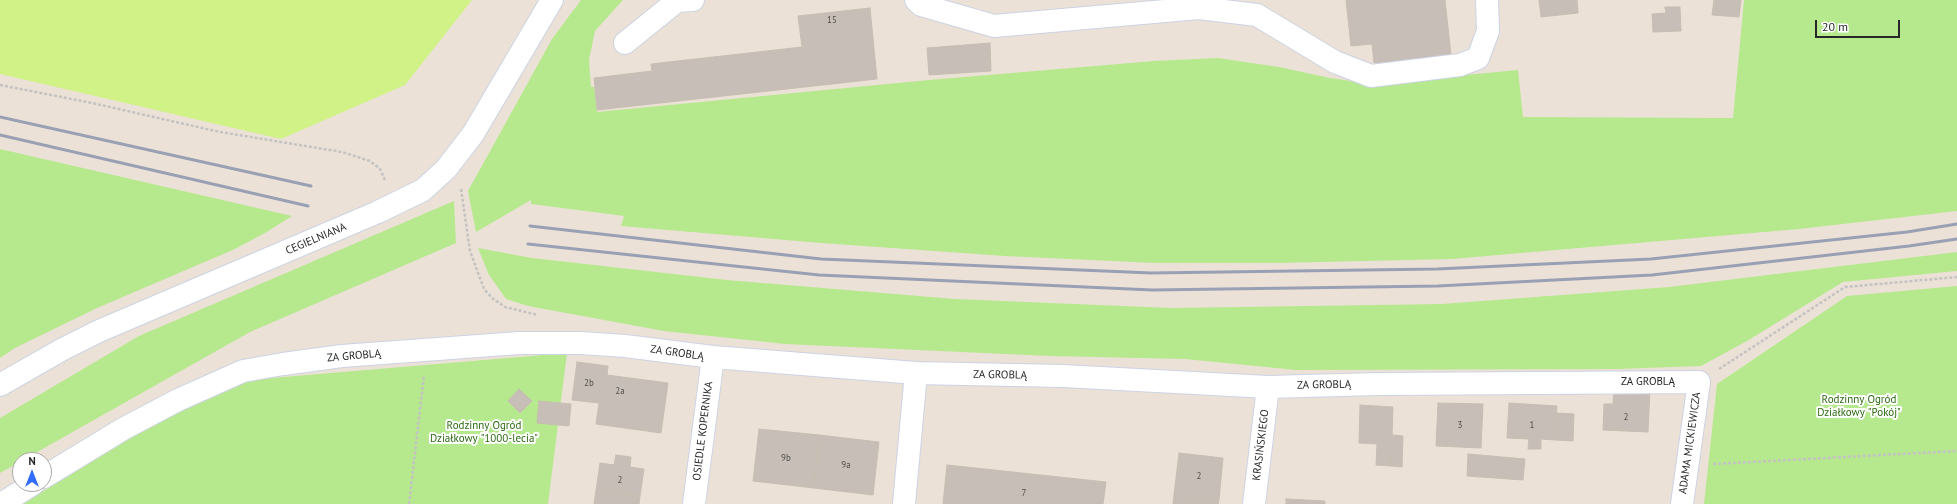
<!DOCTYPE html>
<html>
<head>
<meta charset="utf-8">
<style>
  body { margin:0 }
  #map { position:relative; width:1957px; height:504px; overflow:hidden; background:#ece1d7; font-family:"PT Sans",sans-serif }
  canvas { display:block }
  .north { position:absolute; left:12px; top:452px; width:40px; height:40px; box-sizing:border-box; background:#fff; border:1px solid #a9a9a9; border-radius:50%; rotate:0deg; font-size:11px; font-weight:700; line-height:16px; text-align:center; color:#272727 }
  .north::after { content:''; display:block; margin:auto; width:14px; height:18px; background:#316dff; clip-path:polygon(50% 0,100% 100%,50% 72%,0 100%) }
  .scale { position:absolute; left:1815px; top:20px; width:85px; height:18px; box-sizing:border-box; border:2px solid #272727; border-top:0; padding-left:5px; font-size:12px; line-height:14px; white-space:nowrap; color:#272727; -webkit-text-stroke:3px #fff; paint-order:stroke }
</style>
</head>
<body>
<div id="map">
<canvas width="1957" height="504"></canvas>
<div class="north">N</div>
<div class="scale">20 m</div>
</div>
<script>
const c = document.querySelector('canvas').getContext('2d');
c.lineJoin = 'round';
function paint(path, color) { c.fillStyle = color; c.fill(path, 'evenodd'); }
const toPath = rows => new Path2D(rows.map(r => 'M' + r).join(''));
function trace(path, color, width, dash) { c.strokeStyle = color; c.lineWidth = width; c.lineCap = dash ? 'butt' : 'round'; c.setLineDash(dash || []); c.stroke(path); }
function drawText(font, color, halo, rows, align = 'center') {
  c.font = font + ' "PT Sans",sans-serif'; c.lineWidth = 4; c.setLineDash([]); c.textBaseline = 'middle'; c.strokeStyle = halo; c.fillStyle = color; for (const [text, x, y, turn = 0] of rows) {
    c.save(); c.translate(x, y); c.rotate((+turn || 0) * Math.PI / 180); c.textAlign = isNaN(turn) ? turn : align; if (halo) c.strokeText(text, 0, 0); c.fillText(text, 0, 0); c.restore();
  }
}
const green = toPath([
  [581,0,623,0,595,31,589,60,591,87,594,87,597,112,929,80,1154,61,1218,58,1279,67,1330,78,1371,84,1518,70,1523,117,1733,118,1744,0,1957,0,1957,211,1799,229,1452,259,1278,263,1154,263,1005,256,821,243,621,226,624,216,531,204,531,200,476,232,468,191,552,39],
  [0,149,292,216,265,233,235,249,97,308,15,348,0,358],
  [454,201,456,243,250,332,0,473,0,418,139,336],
  [478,248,532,258,727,280,955,299,1171,308,1442,304,1669,287,1957,252,1957,271,1843,282,1747,341,1701,366,1618,369,1296,370,1185,359,1050,356,785,344,664,331,528,306,506,299,489,275],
  [1957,286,1957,504,1704,504,1717,384,1847,296],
  [567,353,548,504,22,504,129,439,185,408,248,380]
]);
const pitch = toPath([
  [0,0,472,0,405,85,281,139,0,74]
]);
const building = toPath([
  [1346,0,1445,0,1451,55,1374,63,1372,44,1351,46,1346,0],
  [1539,0,1577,0,1578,13,1541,17,1539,0],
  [1714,0,1741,0,1739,17,1712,15,1714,0],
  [1665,7,1680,7,1681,31,1653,32,1652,14,1666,13,1665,7],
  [870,8,877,79,597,110,594,78,652,71,651,64,802,47,798,16,870,8],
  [990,43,991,71,929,75,927,48,990,43],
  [577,362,608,366,607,375,668,383,661,433,596,424,599,403,572,400,577,362],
  [1614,388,1650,390,1648,432,1603,430,1604,404,1613,404,1614,388],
  [519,389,532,401,520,413,508,401,519,389],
  [539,401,571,404,569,426,537,423,539,401],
  [1438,403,1483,404,1481,448,1436,446,1438,403],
  [1509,403,1557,406,1555,440,1541,439,1541,449,1528,449,1529,439,1507,438,1509,403],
  [1360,405,1393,407,1391,466,1376,465,1377,444,1359,443,1360,405],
  [1557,413,1574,414,1573,441,1555,440,1557,413],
  [759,429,819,435,814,488,753,481,759,429],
  [819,435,879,442,873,495,814,488,819,435],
  [1392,435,1403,436,1402,467,1391,466,1392,435],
  [1179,453,1223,458,1219,500,1174,495,1179,453],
  [1468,454,1525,459,1523,480,1467,476,1468,454],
  [616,455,631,457,630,467,644,469,640,496,596,491,600,463,614,465,616,455],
  [947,465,1106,482,1103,504,943,504,947,465],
  [596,491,640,496,639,504,594,504,596,491],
  [1174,495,1219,500,1218,504,1173,504,1174,495],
  [1286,499,1325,501,1325,504,1286,504,1286,499]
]);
const path = toPath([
  [0,85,92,103,220,132,342,152,370,161,380,169,385,180],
  [461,189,470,251,484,289,492,298,505,307,538,315],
  [1719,369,1845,287,1957,277],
  [1713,464,1957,451],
  [409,504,424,375]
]);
const minor = toPath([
  [916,0,921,5,994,26,1199,8,1257,15,1335,62,1371,76,1460,65,1478,58,1488,31,1487,0],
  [625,43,677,1,693,0],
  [0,385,63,349,99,331,378,212,423,190,446,169,473,134,552,0],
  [44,477,123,429,178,400,243,371,283,364,342,356,519,343,581,343,625,346,713,357,916,373,1063,376,1268,387,1379,384,1699,382,1682,504],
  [1,504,33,484],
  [694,504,713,357],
  [904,504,916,373],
  [1254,504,1268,387]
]);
const rail = toPath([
  [0,117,311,186],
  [0,135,308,206],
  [530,226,821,259,1151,273,1437,269,1651,259,1907,232,1957,224],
  [528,244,819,275,1152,290,1438,286,1652,275,1909,246,1957,239]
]);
const numberNames = [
  ["15",832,20],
  ["2b",589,383],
  ["2a",620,391],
  ["2",1626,417],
  ["3",1460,425],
  ["1",1532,425],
  ["9b",786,458],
  ["9a",846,465],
  ["2",1199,476],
  ["2",620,480],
  ["7",1024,493]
];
const streetNames = [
  ["CEGIELNIANA",316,239,-23],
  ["ZA GROBLĄ",677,353,8],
  ["ZA GROBLĄ",354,356,-5],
  ["ZA GROBLĄ",1000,375,1],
  ["ZA GROBLĄ",1648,382],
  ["ZA GROBLĄ",1324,385,-1],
  ["OSIEDLE KOPERNIKA",703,431,-83],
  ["ADAMA MICKIEWICZA",1690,443,-82],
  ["KRASIŃSKIEGO",1261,445,-83]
];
const parkNames = [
  ["Rodzinny Ogród",1859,400],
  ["Działkowy \"Pokój\"",1859,413],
  ["Rodzinny Ogród",484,426],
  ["Działkowy \"1000-lecia\"",484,439]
];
paint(green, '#b6e98d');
paint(pitch, '#d0f287');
paint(building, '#c7beb7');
trace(building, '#c7bdb1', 1);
trace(minor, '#ccd3e3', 24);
trace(path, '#c3c3c3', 2.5, [3, 2]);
trace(minor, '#fff', 22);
trace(rail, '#9aa0b4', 3);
drawText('9px', '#4f4d4b', null, numberNames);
drawText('11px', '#272727', '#fff', streetNames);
drawText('11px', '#2d6a12', '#fff', parkNames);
</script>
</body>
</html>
